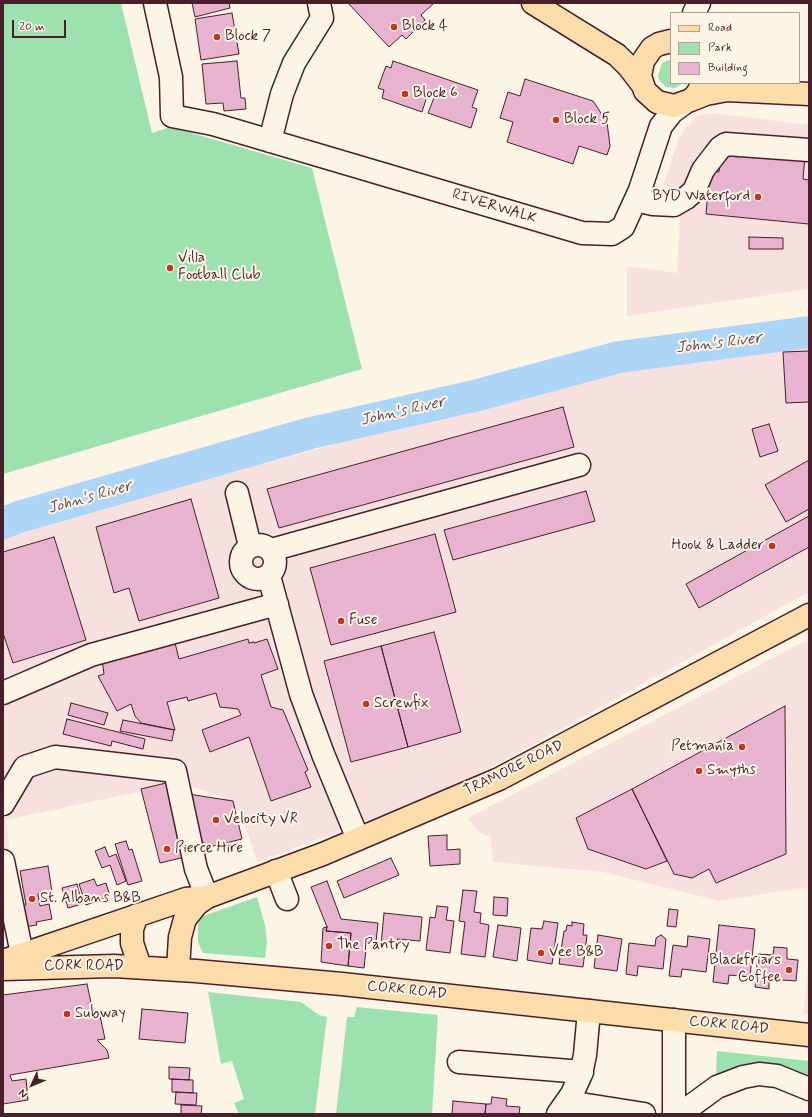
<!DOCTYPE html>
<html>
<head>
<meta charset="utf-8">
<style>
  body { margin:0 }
  #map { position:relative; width:812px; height:1117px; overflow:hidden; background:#fcf5e5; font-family:Mynerve,sans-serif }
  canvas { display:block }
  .frame { position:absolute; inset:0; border:4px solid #4a1f2b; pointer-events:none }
  .legend { position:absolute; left:670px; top:12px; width:130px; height:72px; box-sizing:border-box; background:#fcf5e5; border:1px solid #b59f9b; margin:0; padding:5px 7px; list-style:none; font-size:12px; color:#4a1f2b }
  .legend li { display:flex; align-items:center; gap:8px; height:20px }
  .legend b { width:20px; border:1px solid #b59f9b }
  .north { position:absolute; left:12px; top:1065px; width:40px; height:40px; -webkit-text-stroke:3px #fcf5e5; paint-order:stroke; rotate:226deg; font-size:11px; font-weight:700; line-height:16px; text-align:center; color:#4a1f2b }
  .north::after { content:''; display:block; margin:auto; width:14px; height:18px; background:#4a1f2b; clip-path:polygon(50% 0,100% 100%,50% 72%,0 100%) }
  .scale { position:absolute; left:12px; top:20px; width:54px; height:18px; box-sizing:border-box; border:2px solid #4a1f2b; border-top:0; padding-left:5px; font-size:12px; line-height:14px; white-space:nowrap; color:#4a1f2b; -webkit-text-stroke:3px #fcf5e5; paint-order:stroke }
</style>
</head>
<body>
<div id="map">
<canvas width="812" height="1117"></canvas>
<div class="frame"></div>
<ul class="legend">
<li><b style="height:5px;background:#fbddab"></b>Road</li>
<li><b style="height:11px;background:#9de2ae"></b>Park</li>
<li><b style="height:11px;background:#e7b3ce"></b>Building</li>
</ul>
<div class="north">N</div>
<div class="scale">20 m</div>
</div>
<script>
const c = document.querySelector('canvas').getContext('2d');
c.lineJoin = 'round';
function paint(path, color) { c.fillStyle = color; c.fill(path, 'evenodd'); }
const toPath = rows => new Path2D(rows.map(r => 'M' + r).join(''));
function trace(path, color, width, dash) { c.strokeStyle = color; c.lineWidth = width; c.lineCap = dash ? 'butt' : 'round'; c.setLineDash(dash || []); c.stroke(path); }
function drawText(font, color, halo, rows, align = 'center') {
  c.font = font + ' Mynerve,sans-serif'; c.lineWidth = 4; c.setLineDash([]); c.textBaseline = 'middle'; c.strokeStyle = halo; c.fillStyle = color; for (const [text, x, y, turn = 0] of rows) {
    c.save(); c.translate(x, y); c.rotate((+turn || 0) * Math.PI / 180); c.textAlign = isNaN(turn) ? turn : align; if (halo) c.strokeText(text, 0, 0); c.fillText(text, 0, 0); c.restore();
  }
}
const built = toPath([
  [713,113,809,125,809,289,627,316,627,266,677,273,680,219,664,183,679,138,686,127,697,116],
  [809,339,809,592,454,788,257,862,242,814,220,796,180,783,6,820,20,935,3,939,3,539,72,517,617,366,772,340],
  [809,639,809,887,719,901,603,872,493,862,491,837,480,833,468,818],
  [809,947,809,1014,804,1013]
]);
const green = toPath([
  [3,3,121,3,152,133,171,127,312,168,362,369,3,474],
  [671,59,671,83,683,83,675,88,666,87,659,80,658,76,662,63],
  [257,897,265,925,267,942,265,958,203,953,198,942,198,921,203,916],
  [208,992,301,1002,319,1015,327,1017,315,1114,239,1114,234,1103,244,1099,232,1061,221,1064],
  [357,1007,438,1015,432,1114,336,1114,347,1017,354,1017],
  [717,1051,809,1061,809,1076,779,1067,716,1075]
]);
const river = toPath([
  [3,523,22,516,311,433,478,395,619,357,809,332]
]);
const building = toPath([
  [192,3,229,3,230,8,195,17,192,3],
  [348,3,434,3,421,15,425,20,406,39,402,35,389,47,348,3],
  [232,13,239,54,201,60,195,19,232,13],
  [237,61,241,98,245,98,246,109,224,111,223,103,206,104,202,64,237,61],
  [393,61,478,90,472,107,477,109,471,128,428,113,435,95,428,93,422,112,382,98,384,90,378,88,386,66,391,68,393,61],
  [525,79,593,101,607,122,610,146,607,155,579,146,573,164,507,142,513,122,500,118,508,92,520,96,525,79],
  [730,147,805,155,803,179,809,180,809,224,706,214,710,170,719,172,721,155,730,147],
  [749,237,783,238,783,249,749,249,749,237],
  [809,351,809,402,786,403,783,352,809,351],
  [563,407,574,447,279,528,267,489,563,407],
  [769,424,778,451,760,457,752,429,769,424],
  [809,460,809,509,786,522,765,485,809,460],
  [586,491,595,521,453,560,444,530,586,491],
  [191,499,219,598,139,621,129,588,114,593,96,527,191,499],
  [809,516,809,547,699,608,686,584,809,516],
  [435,534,456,612,331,645,310,568,435,534],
  [54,537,86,640,13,663,3,633,3,552,54,537],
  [434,632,461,732,408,747,381,646,434,632],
  [174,639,179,659,248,639,249,643,254,642,254,643,267,639,278,669,261,675,271,707,283,710,308,770,305,772,311,787,271,801,249,737,210,752,202,730,241,715,238,709,220,707,216,693,188,701,187,697,167,702,175,730,141,723,135,716,131,704,117,711,98,676,104,674,102,659,174,639],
  [381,646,408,747,351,762,324,661,381,646],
  [71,703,108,713,104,725,68,715,71,703],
  [785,706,786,854,716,883,709,869,692,878,674,874,632,789,785,706],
  [67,719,145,739,143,749,112,741,111,746,63,734,67,719],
  [123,720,174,730,172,741,120,731,123,720],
  [166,783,184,853,181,858,160,863,141,789,166,783],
  [632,789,667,861,646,869,588,849,576,818,632,789],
  [188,794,233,801,242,839,209,847,200,840,188,794],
  [447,835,447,850,460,849,460,864,430,866,428,836,447,835],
  [126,841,129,850,132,849,142,881,128,885,115,844,126,841],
  [105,847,109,857,116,854,126,881,117,885,110,865,102,868,95,851,105,847],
  [391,858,399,875,344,898,337,881,391,858],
  [48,866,52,892,38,894,40,906,49,904,52,919,36,922,37,925,23,927,20,907,26,905,20,871,48,866],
  [94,879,97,886,106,883,110,896,86,905,79,884,94,879],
  [327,881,341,919,378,923,376,942,367,941,364,968,348,966,351,933,326,931,327,927,311,887,327,881],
  [77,884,82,904,68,908,62,888,77,884],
  [463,890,477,891,474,912,481,913,480,923,489,925,485,957,461,954,465,922,459,921,463,890],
  [494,897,508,898,507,916,493,915,494,897],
  [437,906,448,907,446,920,454,921,450,953,426,950,430,917,435,918,437,906],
  [669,909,678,910,676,927,667,926,669,909],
  [384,913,422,917,420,941,397,939,396,947,381,945,384,913],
  [544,921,558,923,552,964,527,960,531,928,542,929,544,921],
  [572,922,584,924,583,935,587,935,583,967,559,964,564,931,566,931,567,925,572,926,572,922],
  [498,925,521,928,517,961,493,957,498,925],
  [719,925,755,929,750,977,729,975,728,984,713,982,719,925],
  [327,927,326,931,351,933,348,966,321,962,323,928,327,927],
  [598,935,622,939,617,971,594,968,598,935],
  [661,935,666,939,663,969,638,966,637,976,626,974,629,943,655,946,656,938,661,935],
  [688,936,710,939,706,972,682,969,681,977,669,976,673,945,687,947,688,936],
  [774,947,787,948,787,959,798,960,796,981,769,979,769,989,755,987,758,954,773,955,774,947],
  [87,984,93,1012,99,1011,105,1039,97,1040,107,1050,109,1058,10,1075,12,1081,26,1079,28,1100,3,1104,3,995,87,984],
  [142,1009,188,1013,185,1043,139,1039,142,1009],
  [169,1067,190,1068,189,1080,169,1079,169,1067],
  [172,1079,193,1080,193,1093,172,1092,172,1079],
  [176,1092,197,1093,196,1105,175,1104,176,1092],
  [492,1097,507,1099,506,1106,520,1107,519,1114,485,1114,486,1104,491,1104,492,1097],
  [453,1101,486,1104,485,1114,452,1114,453,1101],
  [181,1105,202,1106,201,1114,181,1114,181,1105]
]);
const minor = toPath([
  [155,3,171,77,172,116,213,124,582,233,612,234,623,227,640,190,661,126,672,112,683,104],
  [694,13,699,3],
  [270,141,282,94,294,63,322,18,319,3],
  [636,200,653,204,674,205,686,198,694,191,703,170,713,157,720,148,726,144,809,150],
  [237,493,250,546],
  '241 562a17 17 0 1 1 34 0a17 17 0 1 1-34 0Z',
  [271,550,579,465],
  [269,576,301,694,323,754,358,839],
  [3,693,91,655,277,604],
  [3,804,25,767,55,757,175,771,196,869,207,897],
  [3,861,22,954],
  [276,871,287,899],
  [459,1062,582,1072],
  [568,1102,644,1114],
  [558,1114,572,1094,581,1074,585,1055,589,1011],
  [674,1114,674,1020],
  [680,1114,717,1087,743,1077,759,1074,777,1076,809,1089]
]);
const major = toPath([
  [533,3,617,55,629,67,642,84],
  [671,41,659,44,652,48,643,61,640,76,645,91,657,102,674,106,691,100,697,94,703,83],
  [691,100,706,94,727,90,809,94],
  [137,915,132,929,132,943,140,967],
  [3,961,186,899,207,897],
  [3,969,114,966,196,971,342,984,809,1035],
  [178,969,180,937,185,919,197,904,207,897,323,854,499,779,809,615]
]);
const markers = [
  [394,27,4,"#c8321e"],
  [217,37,4,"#c8321e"],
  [405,94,4,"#c8321e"],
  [556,120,4,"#c8321e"],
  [758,197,4,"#c8321e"],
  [170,268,4,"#c8321e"],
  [772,546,4,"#c8321e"],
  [341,621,4,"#c8321e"],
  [366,704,4,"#c8321e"],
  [742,747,4,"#c8321e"],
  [699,771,4,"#c8321e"],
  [216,820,4,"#c8321e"],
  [167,849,4,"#c8321e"],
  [32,899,4,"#c8321e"],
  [329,946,4,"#c8321e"],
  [541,953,4,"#c8321e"],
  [789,970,4,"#c8321e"],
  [67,1014,4,"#c8321e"]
];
const poiNames = [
  ["Block 4",402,27],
  ["Block 7",225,37],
  ["Block 6",413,94],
  ["Block 5",564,120],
  ["BYD Waterford",750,197,"right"],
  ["Villa",178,259],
  ["Football Club",178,276],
  ["Hook & Ladder",764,546,"right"],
  ["Fuse",349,621],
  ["Screwfix",374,704],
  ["Petmania",734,747,"right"],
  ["Smyths",707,771],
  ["Velocity VR",224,820],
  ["Pierce Hire",175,849],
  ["St. Albans B&B",40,899],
  ["The Pantry",337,946],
  ["Vee B&B",549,953],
  ["Blackfriars",781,961,"right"],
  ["Coffee",781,978,"right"],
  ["Subway",75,1014]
];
const streetNames = [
  ["RIVERWALK",494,207,17],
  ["TRAMORE ROAD",514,769,-26],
  ["CORK ROAD",84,967],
  ["CORK ROAD",407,991,6],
  ["CORK ROAD",729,1026,6]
];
const waterNames = [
  ["John's River",719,344,-7],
  ["John's River",403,412,-13],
  ["John's River",90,498,-16]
];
paint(built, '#f6e1de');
paint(green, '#9de2ae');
trace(river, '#acd5f6', 32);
paint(building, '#e7b3ce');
trace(building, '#4a1f2b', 1);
trace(minor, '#4a1f2b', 25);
trace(major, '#4a1f2b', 25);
trace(minor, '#fcf5e5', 22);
trace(major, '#fbddab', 22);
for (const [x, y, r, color] of markers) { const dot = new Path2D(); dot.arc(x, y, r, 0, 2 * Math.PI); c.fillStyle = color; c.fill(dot); trace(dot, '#fcf5e5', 1.5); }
drawText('15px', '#4a1f2b', '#fcf5e5', poiNames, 'left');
drawText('15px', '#4a1f2b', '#fcf5e5', streetNames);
drawText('italic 16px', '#624c5e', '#fcf5e5', waterNames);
</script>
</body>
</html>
